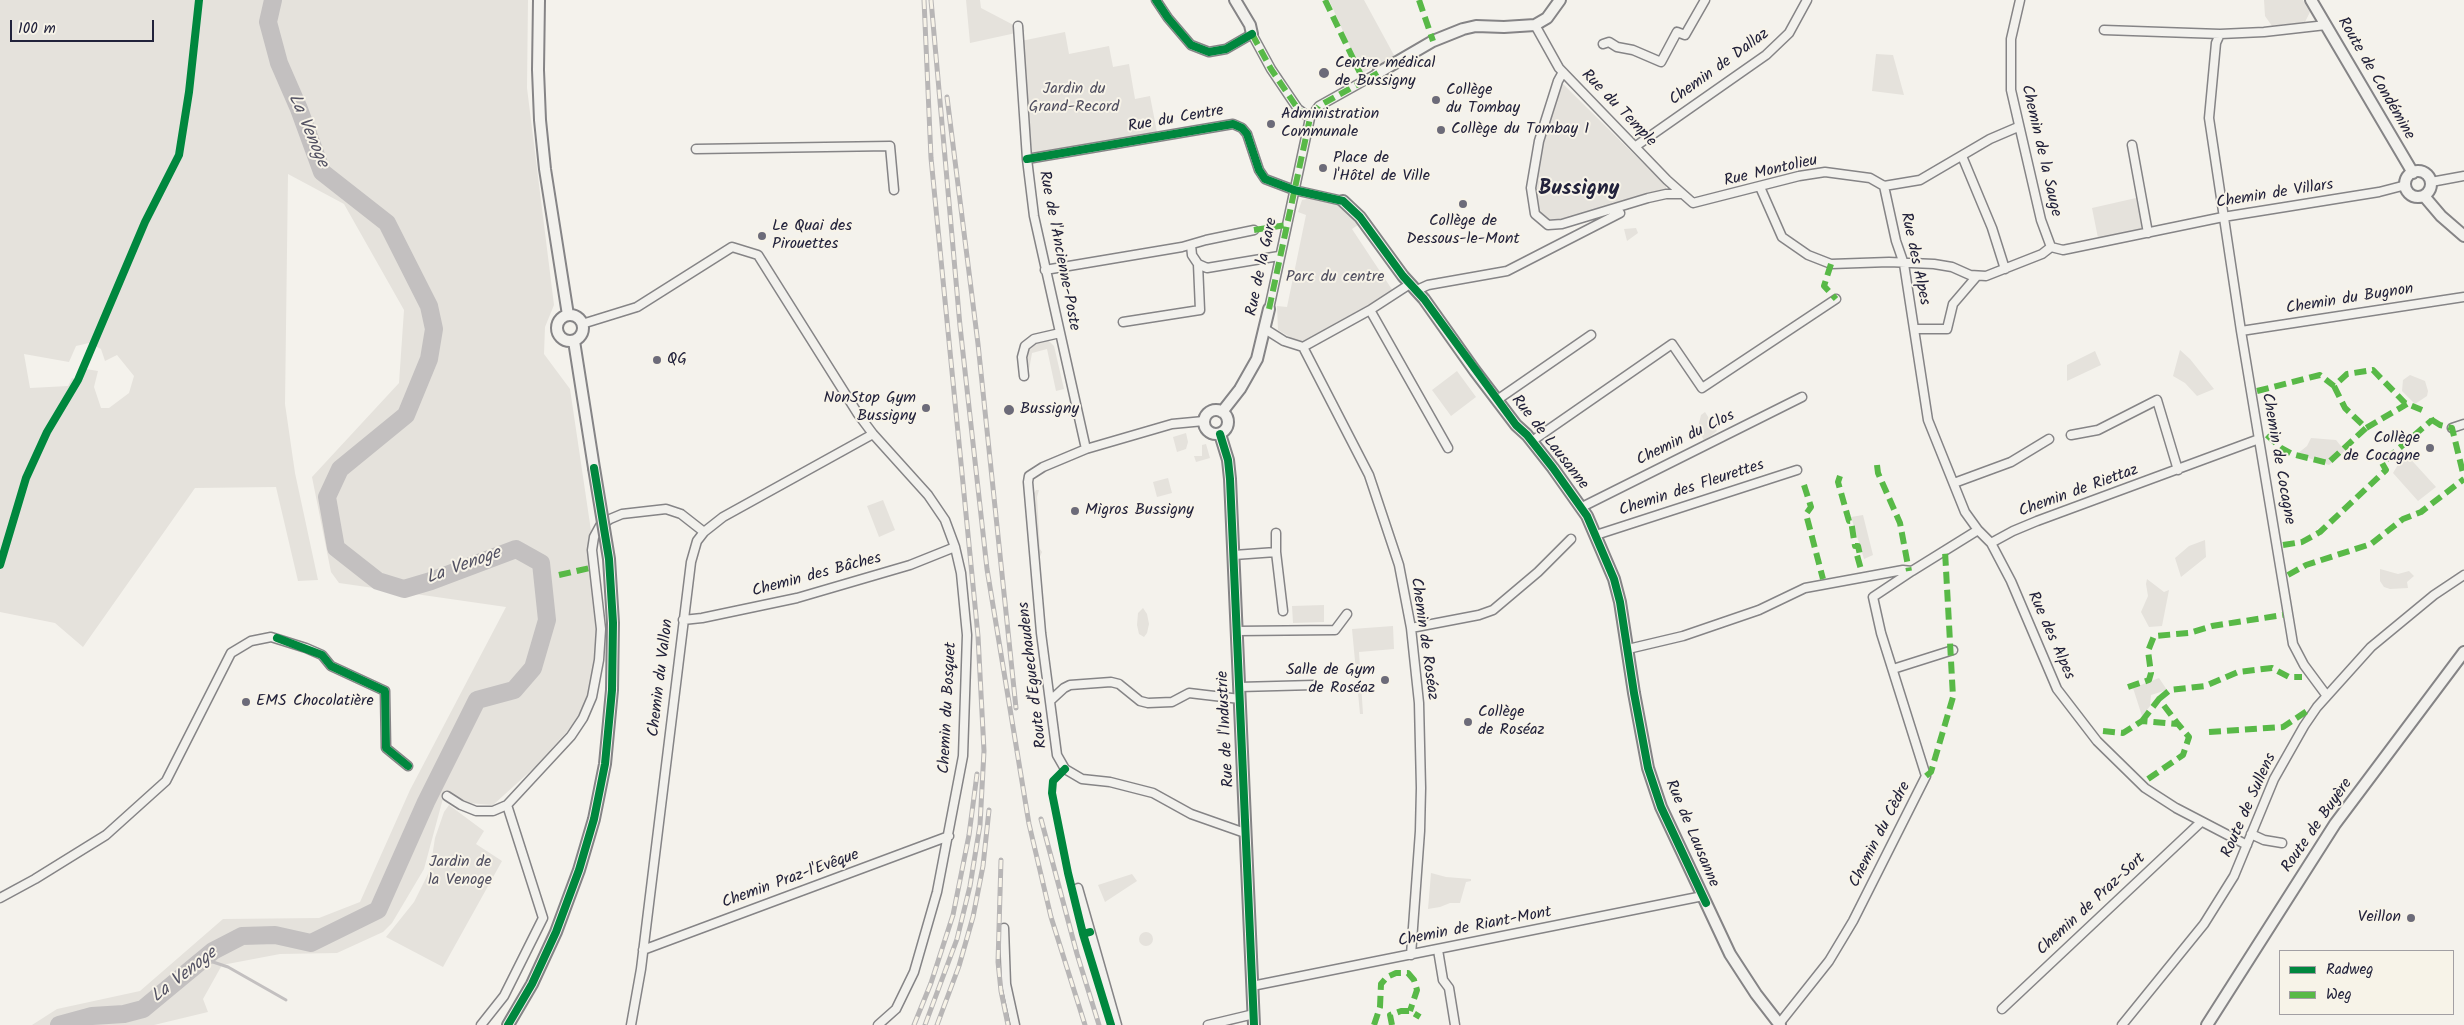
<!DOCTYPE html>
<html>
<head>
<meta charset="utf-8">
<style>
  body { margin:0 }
  #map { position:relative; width:2464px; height:1025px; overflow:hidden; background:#f4f2ec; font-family:Kalam,sans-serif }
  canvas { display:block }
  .legend { position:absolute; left:2279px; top:950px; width:175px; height:65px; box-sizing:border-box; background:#f7f3e8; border:1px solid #a29fa3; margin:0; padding:6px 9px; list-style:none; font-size:15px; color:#22223b }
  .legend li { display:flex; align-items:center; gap:10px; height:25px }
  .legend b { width:25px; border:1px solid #a29fa3 }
  .scale { position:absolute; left:10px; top:20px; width:144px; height:22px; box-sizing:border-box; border:2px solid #22223b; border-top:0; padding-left:6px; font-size:15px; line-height:18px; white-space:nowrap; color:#22223b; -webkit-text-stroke:4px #f7f3e8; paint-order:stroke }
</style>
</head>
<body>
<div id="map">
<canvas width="2464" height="1025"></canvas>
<ul class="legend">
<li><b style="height:6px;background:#00873e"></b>Radweg</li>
<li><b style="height:6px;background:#58b947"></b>Weg</li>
</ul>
<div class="scale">100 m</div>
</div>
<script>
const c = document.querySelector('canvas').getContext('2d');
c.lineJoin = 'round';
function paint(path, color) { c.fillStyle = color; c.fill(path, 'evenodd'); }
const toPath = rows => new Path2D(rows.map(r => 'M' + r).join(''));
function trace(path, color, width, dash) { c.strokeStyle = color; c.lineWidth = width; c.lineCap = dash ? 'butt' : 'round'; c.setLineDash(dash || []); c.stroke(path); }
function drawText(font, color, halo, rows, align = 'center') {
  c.font = font + ' Kalam,sans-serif'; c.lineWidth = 4; c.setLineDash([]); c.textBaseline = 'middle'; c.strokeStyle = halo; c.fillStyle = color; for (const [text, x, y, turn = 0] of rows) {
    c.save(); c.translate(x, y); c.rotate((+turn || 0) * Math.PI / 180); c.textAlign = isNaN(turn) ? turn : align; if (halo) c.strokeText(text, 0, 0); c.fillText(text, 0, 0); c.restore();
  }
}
const green = toPath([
  [0,0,528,0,527,88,554,305,545,327,544,354,570,389,602,605,593,679,579,718,536,766,493,805,468,803,445,791,424,869,392,923,383,932,337,953,280,954,222,965,203,999,208,1012,154,1025,32,1025,57,1009,140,991,223,919,319,918,360,902,410,790,506,607,339,583,331,572,312,477,399,383,404,310,344,204,288,174,285,404,295,473,318,580,298,581,276,487,195,488,83,647,55,623,0,612],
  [89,343,101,349,105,361,117,355,134,376,129,393,109,408,101,408,94,387,98,371,86,369,79,380,72,378,68,386,30,388,24,354,69,362,76,346],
  [966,0,980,0,981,8,1025,31,970,43],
  [1329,0,1364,0,1395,57,1362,73],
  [2264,0,2303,0,2310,12,2305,22,2272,26,2265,16],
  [1065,32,1069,54,1109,46,1113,67,1129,64,1135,99,1150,96,1157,132,1031,154,1021,41],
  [1876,54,1893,55,1904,95,1872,91],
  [1561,82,1666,186,1666,194,1560,222,1552,222,1542,217,1536,206,1535,188,1544,135],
  [1311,198,1340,205,1358,225,1352,229,1393,291,1300,343,1278,330,1277,306,1287,307,1306,215,1298,212,1302,200],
  [2136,198,2143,228,2098,238,2092,208],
  [1636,228,1638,233,1627,241,1624,229],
  [1048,340,1054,346,1064,389,1056,391,1047,349,1032,353,1029,370,1026,355,1029,347,1035,343],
  [2180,350,2190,359,2214,389,2197,396,2185,383,2173,376],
  [2095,351,2101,365,2067,381,2067,365],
  [1457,371,1476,397,1451,416,1432,390],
  [2410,375,2425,381,2428,391,2427,396,2415,404,2402,391,2403,380],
  [1705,412,1717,431,1704,441,1698,427,1701,415],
  [1186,433,1188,442,1186,449,1177,452,1173,437],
  [2311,438,2336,440,2345,451,2329,465,2297,454,2307,446],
  [1206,444,1210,458,1196,462,1194,456,1202,456,1202,445],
  [2405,453,2436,487,2418,501,2393,473],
  [1168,478,1172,493,1157,497,1153,482],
  [1036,490,1039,490,1037,497,1040,549,1042,552,1039,559,1033,495],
  [883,500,895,530,879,537,867,506],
  [1863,515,1873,555,1864,559,1851,517],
  [2205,540,2206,557,2181,577,2175,558,2189,546],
  [2380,569,2398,574,2409,571,2414,576,2407,582,2408,588,2390,589,2384,587,2380,581],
  [2147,579,2164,592,2169,590,2162,626,2149,627,2141,612,2148,596,2146,584],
  [1324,605,1324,622,1293,623,1292,606],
  [1143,608,1147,614,1149,624,1147,633,1144,637,1139,634,1137,625,1138,613],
  [1393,626,1394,649,1359,652,1363,714,1360,714,1352,629],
  [2159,678,2167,690,2151,695,2150,706,2142,716,2133,688],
  [449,805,484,831,476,844,502,861,443,967,386,937,414,902,430,870,435,838,444,812],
  [1431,873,1446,877,1471,879,1471,881,1466,882,1460,903,1450,903,1440,907,1428,909],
  [1132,874,1137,881,1105,902,1098,885],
  '1139 939a7 7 0 1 1 14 0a7 7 0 1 1-14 0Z'
]);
const stream = toPath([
  [204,959,228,967,286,1000]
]);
const river = toPath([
  [59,1025,92,1016,124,1014,143,1009,213,951,242,936,275,935,311,943,378,910,426,802,477,700,514,690,533,668,547,620,541,563,516,549,431,581,404,589,378,581,336,548,327,497,340,469,406,415,429,359,434,329,429,306,387,223,322,172,299,109,279,63,268,22,273,0]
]);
const street = toPath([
  [1156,0,1168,18,1191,45,1209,52,1226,49,1252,34,1271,69,1298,109,1310,118],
  [2020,0,2011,39,2011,90,2041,220,2051,247],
  [1535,25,1559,68,1667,180,1693,203,1799,176,1825,172,1870,178,1884,186,1920,180,1990,139,2018,127],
  [2326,25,2264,32,2220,34,2216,43,2209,118,2241,331,2293,644,2304,665,2327,696],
  [1018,26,1027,159,1034,216,1086,449],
  [2104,30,2220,34],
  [1603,44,1609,42,1617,47,1633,50,1661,62,1677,32,1685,35,1705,0],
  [1563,72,1558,81,1539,141,1531,188,1535,214,1548,225,1562,224,1648,198,1666,194,1682,194],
  [2132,145,2148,233],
  [1636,146,1766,55,1789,33,1807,0],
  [696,149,890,146,894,190],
  [1962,156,1992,228,2005,269],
  [1027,159,1233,124,1242,128,1247,134,1259,170,1265,179,1294,190,1343,201],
  [2431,182,2464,176],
  [1884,186,1896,241,1904,264,1928,420,1965,512,1978,530,1991,543,2011,581,2057,689,2097,741,2145,788,2176,808,2247,845],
  [1760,187,1782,237,1808,255,1831,264,1889,262,1934,264,1952,267,1970,275,1986,276,2042,254,2051,247],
  [1191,245,1192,255,1198,264,1207,268,1279,256],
  [2051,247,2063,250,2223,217,2379,192,2406,185],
  [1045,270,1182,247,1206,240,1254,230],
  [1417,290,1428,285,1507,271,1620,213],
  [1269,309,1310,118,1319,106,1378,73],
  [1370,310,1448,448],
  [1123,322,1200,310,1198,264],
  [582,324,637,307,732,247,758,255,858,414,873,434,928,495,945,520,955,547,961,573,967,635,963,756,937,892,914,972,896,1009,878,1025],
  [1265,329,1284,341,1303,347],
  [1915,329,1947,329,1953,304,1977,276],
  [2241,331,2464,297],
  [1303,347,1369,475,1399,565,1411,628,1419,703,1421,788,1420,831,1411,955],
  [1303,347,1370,310,1410,284],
  [1024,376,1022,357,1025,346,1034,339,1060,333],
  [1497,400,1591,335],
  [1204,421,1172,424,1086,449,1043,467,1029,476,1028,482,1041,633,1057,755,1065,769,1082,779,1110,782,1153,793,1191,814,1245,833],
  [2452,428,2464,424],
  [2071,435,2098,430,2157,400,2178,470],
  [1532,441,1672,344,1702,388,1836,299],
  [1954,483,2011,462,2049,439],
  [1582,507,1802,397],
  [1596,535,1797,470],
  [1991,543,2013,531,2037,521,2259,439],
  [1276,552,1283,611],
  [1234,555,1276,552,1276,533],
  [683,620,702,618,797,598,910,565,955,547],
  [1411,628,1479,615,1493,610,1538,572,1571,539],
  [1237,631,1335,630,1347,614],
  [1628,649,1683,636,1759,610,1805,588,1903,570,1912,571,1978,530],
  [1893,669,1953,650],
  [1239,687,1314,685],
  [1051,700,1064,688,1070,685,1111,682,1119,684,1140,701,1148,703,1172,702,1189,693,1240,699],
  [447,796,461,805,476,811,493,811,507,805,571,736,583,718,592,697,599,660,601,629,592,550,594,537,600,526,610,519,622,514,666,509,681,514,704,532],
  [2251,834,2264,840,2282,843],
  [1078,888,1117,1025],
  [0,898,35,879,106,835,166,781,231,653,251,641,271,637,306,648,322,655,331,666,385,691,386,748,408,766],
  [1004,928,1006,984,1015,1025],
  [643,950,949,836],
  [1438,950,1443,980,1449,988,1455,1025],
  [1252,986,1703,896],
  [2002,1009,2201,822],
  [1779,1024,1829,961,1853,921,1926,776,1881,633,1873,597,1912,571],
  [481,1025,504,996,543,918,507,805],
  [631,1025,641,969,691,562,697,541,704,532,723,517,873,434],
  [1208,1025,1254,1014],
  [2122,1025,2204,924,2234,876,2274,779,2304,726,2317,707,2371,647,2434,595,2464,575]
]);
const secondary = toPath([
  [539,0,538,70,540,120,545,169,568,315],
  [1235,0,1250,25,1252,34],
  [2311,0,2413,173],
  [1378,73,1433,41,1463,29,1476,26,1504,27,1535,25,1547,18,1560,0],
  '2405 184a13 13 0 1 1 26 0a13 13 0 1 1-26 0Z',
  [2424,196,2441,216,2464,236],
  [1343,201,1360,217,1403,276,1424,299,1475,371,1516,425,1527,435,1553,468,1587,516,1614,579,1620,602,1634,693,1648,768,1661,807,1730,954,1756,994,1780,1025],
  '557 328a13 13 0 1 1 26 0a13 13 0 1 1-26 0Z',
  [574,341,594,468],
  '1204 422a12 12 0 1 1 24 0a12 12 0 1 1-24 0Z',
  [1222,412,1240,389,1257,359,1269,309],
  [1220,434,1228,460,1230,479,1254,1025],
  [508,1025,532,984,556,932,579,870,594,819,605,764,612,690],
  [2207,1025,2335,824,2464,652]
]);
const rail = toPath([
  [924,0,931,158,978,636,984,751,980,825,970,886,957,939,925,1025],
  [931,0,960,326,987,569,1029,824,1051,917,1085,1025],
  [947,97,978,344,1016,708],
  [1041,819,1077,954,1099,1025],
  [1001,860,998,962,1001,991,1008,1025],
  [914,1025,931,983,953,915,969,835,977,774],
  [937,1025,959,966,973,917,983,866,989,810]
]);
const secondaryBridge = toPath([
  [594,468,609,559,613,623,612,690]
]);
const quiet = toPath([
  [1325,0,1361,75],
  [1419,0,1433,41],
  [1252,34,1271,69,1298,109,1310,118],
  [1254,230,1286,225],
  [1831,264,1824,286,1836,299],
  [1269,309,1310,118,1319,106,1378,73],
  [2334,386,2345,408,2366,428,2407,404],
  [2257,391,2320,375,2334,386,2347,374,2373,370,2405,403,2422,410],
  [2432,420,2440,425,2452,428,2464,477],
  [2267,435,2281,448,2292,454,2328,463,2366,428],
  [1877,465,1878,473,1900,523,1909,571],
  [1840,476,1838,482,1849,521,1851,521,1855,546,1858,546,1860,555,1857,555,1862,573],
  [1804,485,1811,507,1806,514,1823,579],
  [2283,545,2302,542,2320,532,2386,470,2382,463,2432,420,2431,418],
  [559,575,594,567],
  [2288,575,2306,565,2371,544,2403,519,2421,512,2464,479],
  [2128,687,2149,680,2151,673,2148,651,2154,636,2189,633,2212,626,2283,615],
  [2159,699,2170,690,2205,686,2238,672,2272,668,2289,677,2302,677],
  [2103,731,2123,733,2142,721,2178,724,2159,699,2142,721],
  [2209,732,2283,727,2307,711],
  [1926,776,1931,772,1953,697,1945,551],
  [2148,779,2183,755,2189,737,2178,724],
  [1374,1025,1380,1007,1381,984,1387,977,1396,973,1408,973,1414,980,1417,990,1410,1011],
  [1392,1025,1390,1015,1401,1011,1410,1011,1420,1017]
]);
const cycleway = toPath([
  [1156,0,1168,18,1191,45,1209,52,1226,49,1252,34],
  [1027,159,1233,124,1242,128,1247,134,1259,170,1265,179,1294,190,1343,201,1360,217,1403,276,1424,299,1516,425,1527,435,1553,468,1587,516,1614,579,1620,602,1634,693,1648,768,1661,807,1706,903],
  [1220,434,1228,460,1230,479,1254,1025],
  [0,565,26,478,47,432,78,380,145,222,179,155,189,92,199,0],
  [277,638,322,655,331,666,385,691,386,748,408,766],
  [1065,769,1053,781,1052,793,1068,873,1083,934,1090,932],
  [1083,934,1111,1025],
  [508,1025,532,984,556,932,579,870,594,819,605,764,612,690,613,623,609,559,594,468]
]);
const markers = [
  [1324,73,6,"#6c6b79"],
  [1436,100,5,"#6c6b79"],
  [1271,124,5,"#6c6b79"],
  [1441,130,5,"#6c6b79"],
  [1323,168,5,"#6c6b79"],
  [1463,204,5,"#6c6b79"],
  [762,236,5,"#6c6b79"],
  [657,360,5,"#6c6b79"],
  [926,408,5,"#6c6b79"],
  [1009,410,6,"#6c6b79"],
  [2430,448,5,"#6c6b79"],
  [1075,511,5,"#6c6b79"],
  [1385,680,5,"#6c6b79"],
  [246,702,5,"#6c6b79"],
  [1468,722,5,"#6c6b79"],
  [2411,918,5,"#6c6b79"]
];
const poiNames = [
  ["Centre médical",1335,64],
  ["de Bussigny",1335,82],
  ["Collège",1446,91],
  ["du Tombay",1446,109],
  ["Administration",1281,115],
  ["Communale",1281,133],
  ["Collège du Tombay I",1451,130],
  ["Place de",1333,159],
  ["l'Hôtel de Ville",1333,177],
  ["Collège de",1463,222,"center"],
  ["Dessous-le-Mont",1463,240,"center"],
  ["Le Quai des",772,227],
  ["Pirouettes",772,245],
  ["QG",667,360],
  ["NonStop Gym",916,399,"right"],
  ["Bussigny",916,417,"right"],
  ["Bussigny",1020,410],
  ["Collège",2420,439,"right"],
  ["de Cocagne",2420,457,"right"],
  ["Migros Bussigny",1085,511],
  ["Salle de Gym",1375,671,"right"],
  ["de Roséaz",1375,689,"right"],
  ["EMS Chocolatière",256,702],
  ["Collège",1478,713],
  ["de Roséaz",1478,731],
  ["Veillon",2401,918,"right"]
];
const streetNames = [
  ["Chemin de Dallaz",1720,68,-36],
  ["Route de Condémine",2375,79,60],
  ["Rue du Temple",1618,109,46],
  ["Rue du Centre",1176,120,-10],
  ["Chemin de la Sauge",2040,151,77],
  ["Rue Montolieu",1771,172,-13],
  ["Chemin de Villars",2275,195,-9],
  ["Rue de l'Ancienne-Poste",1058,251,79],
  ["Rue des Alpes",1914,259,78],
  ["Rue de la Gare",1263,267,-78],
  ["Chemin du Bugnon",2350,300,-9],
  ["Chemin du Clos",1686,439,-26],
  ["Rue de Lausanne",1549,443,52],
  ["Chemin de Cocagne",2277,459,80],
  ["Chemin des Fleurettes",1692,489,-18],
  ["Chemin de Riettaz",2079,492,-20],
  ["Chemin des Bâches",817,576,-15],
  ["Rue des Alpes",2050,636,66],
  ["Chemin de Roséaz",1423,639,82],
  ["Route d'Eguechaudens",1034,675,-97],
  ["Chemin du Vallon",662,678,-83],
  ["Chemin du Bosquet",949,708,-87],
  ["Rue de l'Industrie",1227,729,-93],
  ["Route de Sullens",2250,806,-66],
  ["Route de Buyère",2318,826,-55],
  ["Rue de Lausanne",1691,834,67],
  ["Chemin du Cèdre",1881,835,-63],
  ["Chemin Praz-l'Evêque",791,880,-20],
  ["Chemin de Praz-Sort",2092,905,-43],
  ["Chemin de Riant-Mont",1475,928,-11]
];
const parkNames = [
  ["Jardin du",1074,90],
  ["Grand-Record",1074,108],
  ["Parc du centre",1335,278],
  ["Jardin de",460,863],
  ["la Venoge",460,881]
];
const waterNames = [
  ["La Venoge",307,131,67],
  ["La Venoge",464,567,-20],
  ["La Venoge",185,976,-38]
];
const districtNames = [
  ["Bussigny",1579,190]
];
paint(green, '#e5e2dc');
trace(stream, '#c3c0c0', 3);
trace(river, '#c3c0c0', 18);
trace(street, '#858486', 11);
trace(secondary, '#858486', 14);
trace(street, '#f2f1ed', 8);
trace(secondary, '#f2f1ed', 10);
trace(rail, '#b8b6b6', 5);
trace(rail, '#f7f3e8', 3, [9]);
trace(secondaryBridge, '#858486', 14, []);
trace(secondaryBridge, '#f2f1ed', 10);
trace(quiet, '#58b947', 6, [12, 6]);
trace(cycleway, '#00873e', 8);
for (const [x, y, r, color] of markers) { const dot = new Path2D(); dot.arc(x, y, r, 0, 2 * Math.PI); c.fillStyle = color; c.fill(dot); trace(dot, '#f7f3e8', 2); }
drawText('16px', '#22223b', '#f7f3e8', poiNames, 'left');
drawText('16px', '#22223b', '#f7f3e8', streetNames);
drawText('16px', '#504f60', '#f7f3e8', parkNames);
drawText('italic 18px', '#535263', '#f7f3e8', waterNames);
drawText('bold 21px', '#22223b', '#f7f3e8', districtNames);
</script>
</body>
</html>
